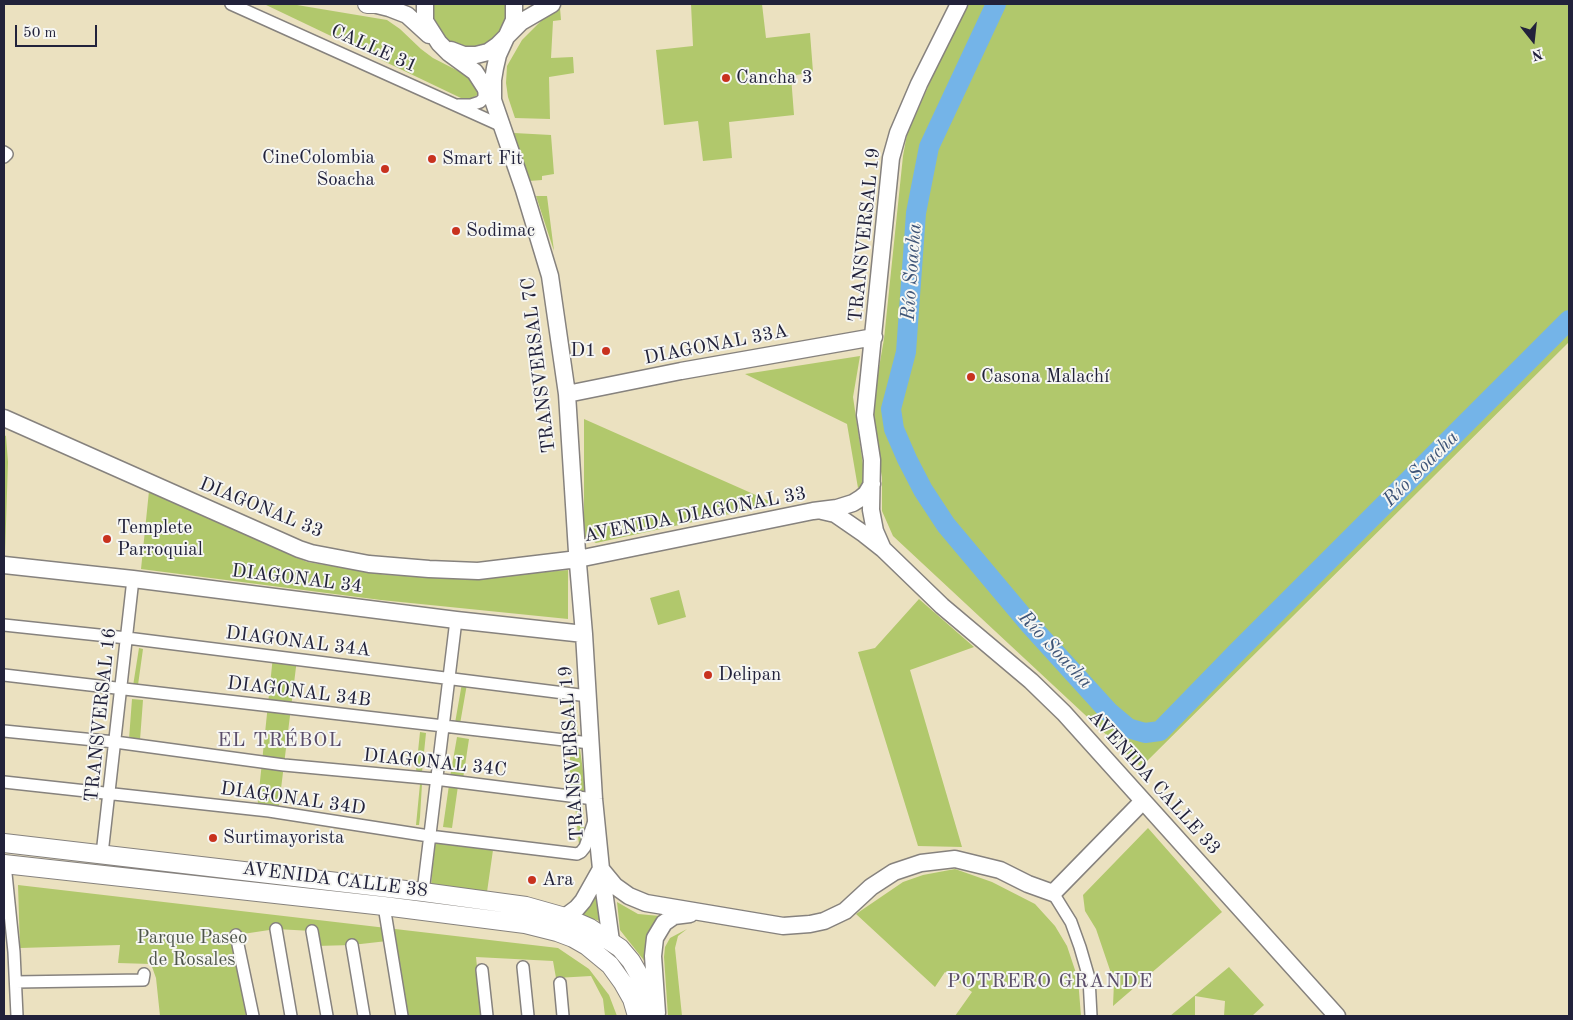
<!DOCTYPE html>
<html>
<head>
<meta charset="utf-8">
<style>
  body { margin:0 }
  #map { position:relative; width:1573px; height:1020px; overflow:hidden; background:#ebe1c0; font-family:"Old Standard TT",serif }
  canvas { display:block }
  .frame { position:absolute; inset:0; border:5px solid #22223b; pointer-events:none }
  .north { position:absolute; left:1508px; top:15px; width:50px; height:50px; -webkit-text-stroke:4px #f6f6f2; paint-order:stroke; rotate:164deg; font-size:14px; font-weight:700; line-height:20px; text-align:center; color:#22223b }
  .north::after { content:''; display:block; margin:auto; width:18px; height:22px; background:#22223b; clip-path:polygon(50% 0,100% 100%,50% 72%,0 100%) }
  .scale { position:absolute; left:15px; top:25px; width:82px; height:22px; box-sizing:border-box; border:2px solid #22223b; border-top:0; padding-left:6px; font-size:15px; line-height:18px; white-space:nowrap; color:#22223b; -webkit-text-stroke:4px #f6f6f2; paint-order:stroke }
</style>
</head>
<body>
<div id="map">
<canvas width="1573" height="1020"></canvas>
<div class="frame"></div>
<div class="north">N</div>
<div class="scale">50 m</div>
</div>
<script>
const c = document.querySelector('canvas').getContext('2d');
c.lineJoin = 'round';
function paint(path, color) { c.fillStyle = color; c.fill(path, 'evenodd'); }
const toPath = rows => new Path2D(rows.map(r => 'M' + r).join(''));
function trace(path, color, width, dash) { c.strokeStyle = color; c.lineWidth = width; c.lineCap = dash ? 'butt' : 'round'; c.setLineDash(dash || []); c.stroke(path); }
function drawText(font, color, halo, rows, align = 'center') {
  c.font = font + ' "Old Standard TT",serif'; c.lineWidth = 4; c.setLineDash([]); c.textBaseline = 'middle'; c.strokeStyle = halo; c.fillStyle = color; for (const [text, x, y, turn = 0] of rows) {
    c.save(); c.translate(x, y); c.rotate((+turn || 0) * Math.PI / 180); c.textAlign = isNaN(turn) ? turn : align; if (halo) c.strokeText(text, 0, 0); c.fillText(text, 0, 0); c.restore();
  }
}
const green = toPath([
  [264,4,291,4,387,20,400,29,421,49,433,58,470,77,479,86,479,94,472,98,463,99],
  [432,4,507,4,508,11,502,32,485,46,464,49,446,41,433,26],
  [691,4,762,4,766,38,810,33,813,72,791,76,794,115,729,122,732,158,703,161,698,121,664,125,656,50,693,46],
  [965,4,1569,4,1569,342,1141,767,893,536,882,511,882,477,873,430,874,396,884,339,903,156,907,134],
  [560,8,561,20,553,21,551,58,573,57,574,73,549,77,550,119,515,118,508,97,506,83,507,66,522,40,547,15],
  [514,133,551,135,554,174,542,176,542,180,529,181],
  [536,196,547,196,554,251],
  [860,356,853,397,866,485,858,488,847,424,745,374],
  [584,419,776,504,596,543,584,536],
  [4,435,6,436,8,462,5,554,4,554],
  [149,491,307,562,387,575,478,578,568,570,568,619,381,600,141,569],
  [679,590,686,617,658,625,650,598],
  [919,599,974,647,910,670,962,847,918,846,858,652,875,648],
  [139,648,143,649,138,685,133,686],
  [273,656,297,659,278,813,257,810],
  [462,683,467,684,460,724,455,723],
  [132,699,143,700,140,740,129,739],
  [569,699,572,699,579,737,572,736],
  [420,732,426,733,422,772,416,771],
  [457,737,469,739,463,779,450,777],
  [570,748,580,749,586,793,570,790],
  [420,784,422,784,420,817,419,825,416,825],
  [449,785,458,786,452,828,443,827],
  [575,805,583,806,584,840,579,845],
  [1148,828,1222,912,1113,1006,1114,982,1096,929,1085,911,1083,895],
  [435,843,493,850,487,892,431,886],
  [955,869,992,882,1035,904,1055,926,1067,946,1078,979,1081,1016,955,1016,972,992,945,972,935,987,856,914,903,882,923,875],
  [18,885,558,948,589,969,609,995,617,1016,605,1016,603,999,591,976,556,978,553,961,476,957,482,1016,408,1016,396,940,352,945,316,946,312,931,276,929,236,935,235,943,246,1016,160,1016,156,978,151,964,118,963,120,945,20,948],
  [598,893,600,921,580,915,588,907],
  [617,902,638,914,660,916,648,934,650,968,620,930],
  [687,929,678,936,675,948,682,1016,668,1016,664,957,665,947,670,938],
  [1229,967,1264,1005,1252,1016,1224,1016,1225,1001,1195,996,1195,1016,1170,1016]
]);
const river = toPath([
  [996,4,929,147,916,213,906,352,891,409,894,429,907,459,923,490,946,525,1030,625,1109,712,1128,728,1145,733,1160,731,1236,653,1569,320]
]);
const street = toPath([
  [231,4,502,126],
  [458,105,471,105,480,102,484,98,484,85],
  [4,152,7,154,4,157],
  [4,625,127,638,588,696],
  [4,675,590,743],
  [4,731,115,742,284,765,435,779,594,799],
  [4,782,269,811,429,836,577,854,581,852,585,847,594,821],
  [102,854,133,579],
  [5,864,14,952,17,1016],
  [423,892,456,620],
  [1053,893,1071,922,1080,947,1089,978,1091,1016],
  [384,906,402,1016],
  [276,929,291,1016],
  [312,931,327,1016],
  [236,935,253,1016],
  [352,945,364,1016],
  [523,967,528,1016],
  [482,970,487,1016],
  [16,982,143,980,144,974],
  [560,983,563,1016]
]);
const secondary = toPath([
  [373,4,389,8,407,15,429,35],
  [425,4,425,21,439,43,449,53,475,72,493,100,524,190,550,276,567,394,577,552,584,634,594,799,601,869,611,941],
  [451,50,464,55,476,55,488,52,498,45,521,22,552,4],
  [493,100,493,80,495,68,498,55,514,20,514,4],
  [567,394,681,371,874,337],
  [4,418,299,549,311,553,369,564,429,569,478,571,578,559,813,511,837,508,853,503,861,498,866,494,872,484],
  [822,511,835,514,864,534,883,549,942,606,1031,681,1064,713,1337,1016],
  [882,547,875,531,871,510,872,460,865,415,891,158,898,133,919,84,959,4],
  [4,565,133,579,456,620,584,634],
  [601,869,615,886,629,896,646,903,783,926,810,924,824,921,845,911,871,887,894,872,921,863,955,859,1000,870,1028,884,1053,893,1143,801],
  [565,917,577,908,583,901,601,869],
  [657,1013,653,956,655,938,664,923,674,916,690,914]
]);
const primary = toPath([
  [367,4,375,4],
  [4,843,423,892,526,906,565,917,590,928,620,948,631,961,642,980,655,1016],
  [4,864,384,906,525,924,557,932,573,938,587,946,610,965,623,983,632,999,637,1016]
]);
const markers = [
  [726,78,5,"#c8321e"],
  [432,159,5,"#c8321e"],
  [385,169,5,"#c8321e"],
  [456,231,5,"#c8321e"],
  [606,351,5,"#c8321e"],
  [971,377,5,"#c8321e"],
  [107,539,5,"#c8321e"],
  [708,675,5,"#c8321e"],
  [213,838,5,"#c8321e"],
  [532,880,5,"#c8321e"]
];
const streetNames = [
  ["CALLE 31",374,49,24],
  ["TRANSVERSAL 19",865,235,-84],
  ["DIAGONAL 33A",716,345,-11],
  ["TRANSVERSAL 7C",539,365,-97],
  ["DIAGONAL 33",261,508,22],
  ["AVENIDA DIAGONAL 33",695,515,-11],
  ["DIAGONAL 34",297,579,7],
  ["DIAGONAL 34A",298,642,7],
  ["DIAGONAL 34B",299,692,7],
  ["TRANSVERSAL 16",101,715,-84],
  ["TRANSVERSAL 19",572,753,-94],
  ["DIAGONAL 34C",435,763,6],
  ["AVENIDA CALLE 33",1154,783,48],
  ["DIAGONAL 34D",293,799,8],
  ["AVENIDA CALLE 38",335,880,7]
];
const poiNames = [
  ["Cancha 3",736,78],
  ["CineColombia",375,158,"right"],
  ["Soacha",375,180,"right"],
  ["Smart Fit",442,159],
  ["Sodimac",466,231],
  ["D1",596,351,"right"],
  ["Casona Malachí",981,377],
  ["Templete",117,528],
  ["Parroquial",117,550],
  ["Delipan",718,675],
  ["Surtimayorista",223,838],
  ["Ara",542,880]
];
const parkNames = [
  ["Parque Paseo",192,938],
  ["de Rosales",192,960]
];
const waterNames = [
  ["Río Soacha",912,272,-86],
  ["Río Soacha",1421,469,-45],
  ["Río Soacha",1055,650,47]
];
const neighbourhoodNames = [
  ["EL TRÉBOL",280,741],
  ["POTRERO GRANDE",1050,982]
];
paint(green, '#b1c86c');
trace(river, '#74b4e8', 20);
trace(street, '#86827e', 14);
trace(secondary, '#86827e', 19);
trace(primary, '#86827e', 20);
trace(street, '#fff', 11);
trace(secondary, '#fff', 16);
trace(primary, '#fff', 18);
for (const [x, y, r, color] of markers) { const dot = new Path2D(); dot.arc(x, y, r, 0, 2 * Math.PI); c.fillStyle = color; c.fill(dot); trace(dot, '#f6f6f2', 2); }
drawText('19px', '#22223b', '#f6f6f2', streetNames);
drawText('19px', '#22223b', '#f6f6f2', poiNames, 'left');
drawText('19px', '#4d544a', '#f6f6f2', parkNames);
drawText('italic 20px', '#3f5578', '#f6f6f2', waterNames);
c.letterSpacing = '1px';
drawText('20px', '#5a4d69', '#f6f6f2', neighbourhoodNames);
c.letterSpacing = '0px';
</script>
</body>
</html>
